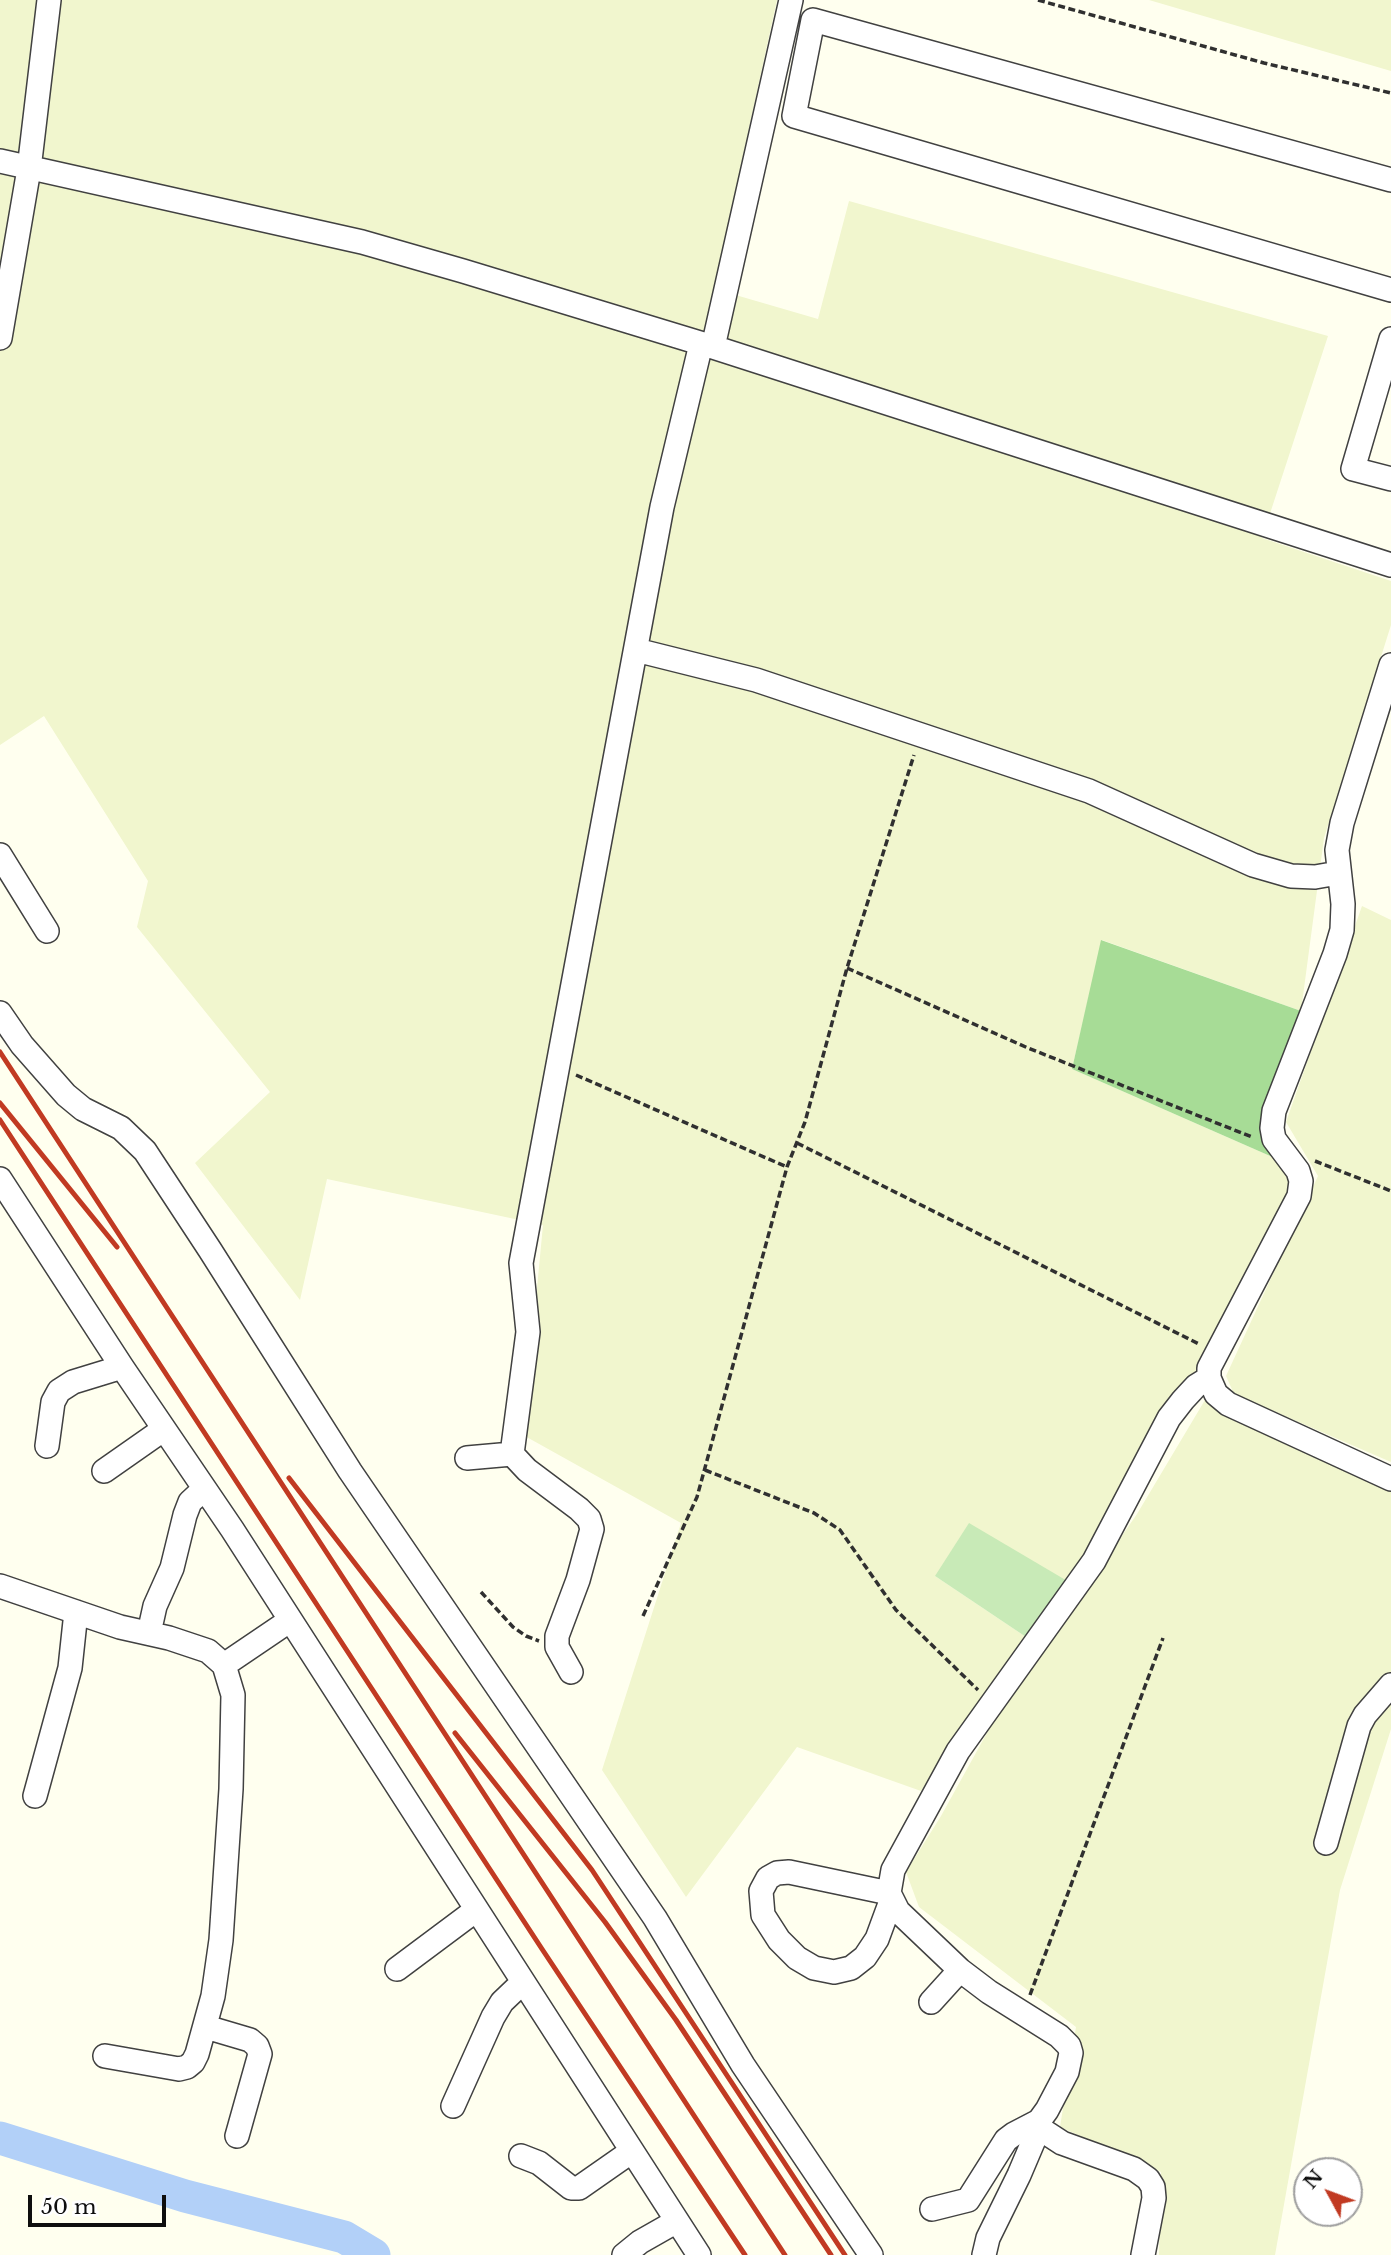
<!DOCTYPE html>
<html>
<head>
<meta charset="utf-8">
<style>
  body { margin:0 }
  #map { position:relative; width:1391px; height:2255px; overflow:hidden; background:#ffffef; font-family:"Libre Baskerville",serif }
  canvas { display:block }
  .north { position:absolute; left:1293px; top:2157px; width:70px; height:70px; box-sizing:border-box; background:#fff; border:2px solid #9f9f9f; border-radius:50%; rotate:311deg; font-size:19px; font-weight:700; line-height:28px; text-align:center; color:#0e0e0e }
  .north::after { content:''; display:block; margin:auto; width:24px; height:32px; background:#c13a22; clip-path:polygon(50% 0,100% 100%,50% 72%,0 100%) }
  .scale { position:absolute; left:28px; top:2195px; width:138px; height:32px; box-sizing:border-box; border:4px solid #0e0e0e; border-top:0; padding-left:9px; font-size:21px; line-height:24px; white-space:nowrap; color:#0e0e0e; -webkit-text-stroke:5px #fff; paint-order:stroke }
</style>
</head>
<body>
<div id="map">
<canvas width="1391" height="2255"></canvas>
<div class="north">N</div>
<div class="scale">50 m</div>
</div>
<script>
const c = document.querySelector('canvas').getContext('2d');
c.lineJoin = 'round';
function paint(path, color) { c.fillStyle = color; c.fill(path, 'evenodd'); }
const toPath = rows => new Path2D(rows.map(r => 'M' + r).join(''));
function trace(path, color, width, dash) { c.strokeStyle = color; c.lineWidth = width; c.lineCap = dash ? 'butt' : 'round'; c.setLineDash(dash || []); c.stroke(path); }
const farmland = toPath([
  [0,0,777,0,715,284,739,296,818,319,849,201,1328,336,1262,538,1391,581,1391,625,1324,838,1301,1011,1102,940,1072,1069,1277,1159,1293,1185,1203,1361,1069,1582,935,1576,1026,1637,921,1791,797,1747,686,1897,602,1770,681,1523,523,1435,543,1225,327,1179,300,1300,195,1163,270,1092,137,927,148,881,44,716,0,745],
  [1149,0,1391,0,1391,71],
  [1362,906,1391,920,1391,1462,1234,1394,1226,1376,1318,1176,1286,1122],
  [1205,1400,1391,1488,1391,1729,1340,1890,1275,2255,1159,2255,1161,2172,1060,2127,1076,2027,919,1907,906,1872,941,1816,993,1722,1137,1514]
]);
const green = toPath([
  [969,1523,1069,1582,1026,1637,935,1576]
]);
const forest = toPath([
  [1101,940,1301,1011,1277,1159,1072,1069]
]);
const river = toPath([
  [0,2138,185,2196,344,2237,374,2255]
]);
const path = toPath([
  [1038,0,1264,63,1391,93],
  [847,968,1028,1048,1252,1137],
  [576,1075,787,1167],
  [797,1143,1199,1344],
  [1315,1161,1391,1191],
  [705,1470,814,1513,840,1530,896,1610,978,1690],
  [481,1592,513,1627,526,1636,539,1641],
  [643,1616,697,1497,787,1167,805,1122,847,968,914,755],
  [1030,1995,1163,1638]
]);
const minor = toPath([
  [0,161,362,242,463,271,713,347,1391,565],
  [1391,180,813,20,794,116,1391,290],
  [0,338,29,169,49,0],
  [1391,339,1353,469,1391,479],
  [713,347,791,0],
  [636,650,756,680,1089,791,1253,865,1291,876,1315,877,1338,873],
  [1391,665,1342,823,1337,850,1343,904,1342,930,1335,954,1274,1111,1272,1128,1274,1139,1298,1171,1301,1181,1299,1196,1209,1368,1209,1378,1216,1394,1228,1404,1391,1479],
  [0,855,47,931],
  [0,1013,22,1045,66,1095,83,1109,121,1128,145,1151,210,1250,350,1471,655,1918,743,2065,871,2255],
  [0,1179,122,1367,232,1529,699,2255],
  [47,1446,53,1402,59,1391,73,1382,122,1367],
  [467,1458,512,1454],
  [104,1471,164,1429],
  [0,1586,120,1627,169,1638,208,1651,224,1665,233,1695,231,1789,221,1940,213,1996,197,2054,193,2062,187,2067,179,2069,105,2056],
  [149,1633,155,1606,172,1568,185,1515,190,1502,204,1489],
  [224,1665,289,1621],
  [571,1672,557,1647,557,1636,578,1580,592,1529,589,1519,579,1509,527,1470,512,1454,528,1332,521,1263,662,507,701,344],
  [35,1796,70,1668,76,1612],
  [1326,1843,1359,1726,1365,1715,1391,1685],
  [889,1893,789,1872,777,1873,768,1878,761,1891,763,1915,779,1940,797,1958,814,1968,834,1972,851,1968,865,1957,877,1939,891,1901],
  [397,1969,476,1910],
  [931,2002,960,1970],
  [206,2027,250,2040,257,2046,260,2054,237,2136],
  [453,2106,493,2017,502,2002,523,1982],
  [521,2156,539,2163,571,2188,579,2188,632,2151],
  [932,2209,968,2200,1006,2140,1014,2134,1039,2121],
  [624,2255,640,2242,677,2221],
  [984,2255,988,2238,1019,2175,1039,2128],
  [1143,2255,1154,2198,1153,2187,1148,2179,1134,2169,1062,2143,1039,2128,1039,2121,1047,2110,1067,2072,1071,2053,1069,2046,1059,2036,989,1992,960,1970,898,1911,889,1893,893,1870,958,1751,1094,1561,1169,1418,1183,1400,1196,1386,1209,1378]
]);
const rail = toPath([
  [0,1052,785,2255],
  [0,1103,117,1247],
  [0,1120,542,1949,745,2255],
  [289,1478,592,1870,845,2255],
  [455,1733,605,1922,676,2020,831,2255]
]);
paint(farmland, '#f1f6ce');
paint(green, '#c8eab7');
paint(forest, '#a7dc96');
trace(river, '#b2d0f8', 33);
trace(minor, '#414141', 26);
trace(path, '#303030', 3.5, [7, 3.5]);
trace(minor, '#fff', 23);
trace(rail, '#c13a22', 5);
</script>
</body>
</html>
